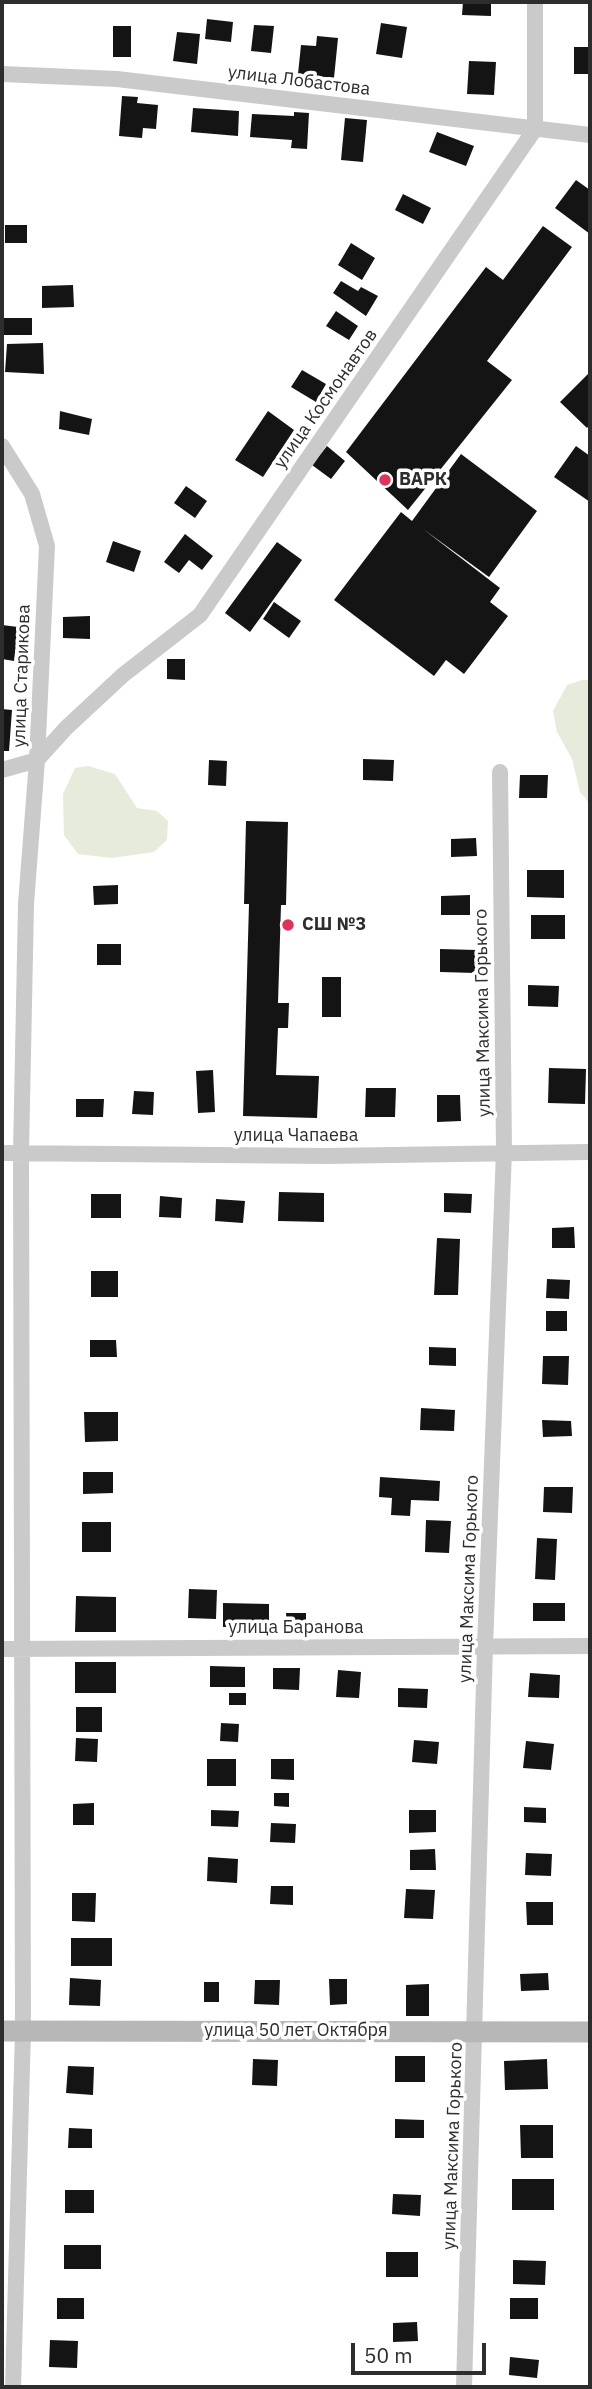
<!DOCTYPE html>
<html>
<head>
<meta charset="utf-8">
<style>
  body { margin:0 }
  #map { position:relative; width:592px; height:2389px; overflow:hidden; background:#fff; font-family:"IBM Plex Sans",sans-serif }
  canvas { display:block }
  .frame { position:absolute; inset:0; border:4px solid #2d2d2d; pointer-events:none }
  .scale { position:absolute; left:351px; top:2343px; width:135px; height:32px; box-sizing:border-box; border:4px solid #2d2d2d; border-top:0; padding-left:9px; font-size:21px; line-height:24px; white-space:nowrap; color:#2d2d2d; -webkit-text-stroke:5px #fff; paint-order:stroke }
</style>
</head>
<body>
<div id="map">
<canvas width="592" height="2389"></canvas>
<div class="frame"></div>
<div class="scale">50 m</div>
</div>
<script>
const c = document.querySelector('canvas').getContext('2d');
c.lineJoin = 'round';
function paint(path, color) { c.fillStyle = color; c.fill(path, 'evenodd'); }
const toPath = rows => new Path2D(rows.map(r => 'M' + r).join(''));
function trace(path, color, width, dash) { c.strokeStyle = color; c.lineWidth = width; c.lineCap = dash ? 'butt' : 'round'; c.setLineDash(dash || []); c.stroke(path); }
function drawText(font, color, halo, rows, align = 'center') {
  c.font = font + ' "IBM Plex Sans",sans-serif'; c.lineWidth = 7; c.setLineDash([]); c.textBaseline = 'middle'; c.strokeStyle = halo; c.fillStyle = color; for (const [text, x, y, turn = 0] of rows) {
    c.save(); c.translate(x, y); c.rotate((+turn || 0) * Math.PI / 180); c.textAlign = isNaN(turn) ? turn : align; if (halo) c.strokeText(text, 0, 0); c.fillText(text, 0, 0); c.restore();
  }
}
const green = toPath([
  [582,680,590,680,590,804,580,792,572,759,557,732,553,711,567,685],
  [88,766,115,774,137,808,157,811,168,821,167,840,154,852,112,858,78,854,64,835,63,794,75,768]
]);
const building = toPath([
  [463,2,491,2,491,16,462,15],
  [207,19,233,22,231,42,205,39],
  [381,23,407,27,402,58,376,54],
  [254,25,274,26,271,53,251,51],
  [113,26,131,26,131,57,113,57],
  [177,32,200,34,197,64,173,61],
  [317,36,338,38,334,78,298,74,301,45,316,46],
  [574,47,590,47,590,74,574,74],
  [469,61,496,62,494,95,467,94],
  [122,96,138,97,137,103,158,105,156,129,143,128,142,138,119,136],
  [193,108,239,111,238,136,191,132],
  [294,112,309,113,307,149,291,148,292,140,250,137,252,114,294,116],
  [345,118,367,120,363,162,341,160],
  [437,132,474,146,466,166,429,152],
  [576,180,590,190,590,234,555,208],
  [403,194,431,208,423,224,395,210],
  [5,225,27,225,27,243,5,243],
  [543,226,572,247,487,361,512,380,408,510,346,452,486,267,503,280],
  [351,243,375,258,362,280,338,265],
  [341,281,358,291,361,287,378,296,366,316,333,293],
  [73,285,74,307,42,308,42,286],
  [336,311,358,326,349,340,326,326],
  [3,318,32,318,32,335,4,335],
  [43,343,44,374,5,372,7,344],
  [302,370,326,384,316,402,291,387],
  [590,372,590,424,587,428,560,402],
  [60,411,92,419,89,435,59,429],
  [268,411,294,430,263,477,235,460],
  [327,446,345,461,331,479,312,465],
  [576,446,590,456,590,502,554,477],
  [461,454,537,511,489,577,423,529,500,588,490,602,508,616,464,674,446,660,434,676,334,600,401,512,412,521],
  [186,486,207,501,195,518,174,503],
  [185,534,213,556,202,570,189,560,179,573,164,562],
  [113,541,141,551,134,572,106,562],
  [277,542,302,560,250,632,225,613],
  [274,602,301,621,289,638,263,619],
  [90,616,90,639,63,638,63,617],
  [2,625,18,627,14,661,2,659],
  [167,659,185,659,185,680,167,679],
  [2,709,12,710,9,751,2,751],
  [363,759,394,760,393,781,363,780],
  [209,760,227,761,226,786,208,785],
  [520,775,548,775,547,798,519,798],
  [246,821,288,822,286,905,281,905,278,1003,289,1003,288,1028,278,1028,276,1075,319,1076,317,1118,243,1116,249,904,244,904],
  [476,838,477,856,451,857,451,839],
  [527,870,564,870,564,898,527,897],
  [118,885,118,904,94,905,93,886],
  [470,895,470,915,441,915,441,896],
  [531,915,565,915,565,939,531,939],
  [97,944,121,944,121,965,97,965],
  [440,949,477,950,476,973,440,972],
  [322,977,341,977,341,1017,322,1017],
  [528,985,559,986,558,1007,528,1006],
  [549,1068,586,1069,585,1104,548,1103],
  [213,1070,215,1112,198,1113,196,1071],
  [366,1088,396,1088,395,1117,365,1117],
  [134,1091,154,1092,153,1115,132,1114],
  [437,1095,460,1095,461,1121,437,1122],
  [76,1099,104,1099,103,1117,76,1117],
  [279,1192,324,1193,324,1222,278,1221],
  [444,1193,472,1194,471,1213,444,1212],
  [91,1194,121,1194,121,1218,91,1218],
  [160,1196,182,1198,181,1218,159,1217],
  [216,1199,245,1201,243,1223,215,1221],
  [574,1227,575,1248,552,1248,552,1228],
  [437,1238,460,1239,458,1295,434,1295],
  [91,1271,118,1271,118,1297,91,1297],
  [547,1279,570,1280,569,1299,546,1298],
  [546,1311,567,1311,567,1331,546,1331],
  [90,1340,116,1340,117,1357,90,1357],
  [429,1347,456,1348,456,1366,429,1365],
  [543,1356,569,1356,568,1385,542,1384],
  [421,1408,455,1410,454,1431,420,1430],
  [84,1412,118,1412,118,1441,85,1442],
  [542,1420,571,1421,572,1436,543,1437],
  [83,1472,113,1472,113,1493,83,1494],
  [380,1477,440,1481,439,1501,411,1500,410,1516,391,1515,392,1498,379,1497],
  [544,1487,573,1487,572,1513,543,1512],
  [426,1520,451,1521,449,1553,425,1552],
  [82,1522,111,1522,111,1552,82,1552],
  [537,1538,557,1539,555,1580,535,1579],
  [189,1589,217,1590,216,1619,188,1618],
  [76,1596,116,1597,116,1632,75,1632],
  [223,1603,269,1604,269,1627,223,1627],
  [533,1603,565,1603,565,1621,533,1621],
  [286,1613,306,1613,306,1629,287,1629],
  [75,1662,116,1662,116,1693,75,1693],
  [210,1666,245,1667,245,1687,210,1687],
  [273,1668,300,1668,299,1690,273,1689],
  [338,1670,361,1672,359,1698,336,1697],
  [530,1673,560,1675,559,1698,528,1697],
  [398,1688,428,1689,427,1708,398,1707],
  [229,1693,246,1693,246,1705,229,1705],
  [76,1707,102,1707,102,1732,76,1732],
  [221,1723,239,1724,238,1742,220,1741],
  [76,1738,98,1739,97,1762,75,1761],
  [414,1740,439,1742,437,1764,412,1762],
  [526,1741,554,1744,551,1770,523,1768],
  [207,1759,236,1759,236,1786,207,1786],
  [271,1759,294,1759,294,1780,271,1779],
  [274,1793,289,1793,289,1807,274,1806],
  [94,1803,94,1825,73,1825,73,1804],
  [524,1807,546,1808,546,1823,524,1822],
  [211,1810,239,1811,238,1827,211,1826],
  [409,1810,436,1810,436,1832,409,1833],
  [271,1823,296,1824,295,1843,270,1842],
  [435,1849,436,1870,410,1870,410,1850],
  [526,1853,552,1854,551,1876,525,1875],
  [208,1857,238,1859,237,1883,207,1881],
  [271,1886,293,1886,293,1905,270,1904],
  [406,1889,435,1890,433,1919,404,1918],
  [72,1893,96,1893,95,1922,72,1921],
  [526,1902,553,1902,553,1925,527,1925],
  [71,1938,112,1938,112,1966,71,1966],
  [548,1973,549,1990,521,1991,520,1974],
  [70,1978,101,1980,100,2006,69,2005],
  [329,1979,347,1979,347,2004,330,2005],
  [255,1980,280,1980,279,2005,254,2004],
  [204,1982,219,1982,219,2002,204,2002],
  [429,1984,429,2016,406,2016,406,1985],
  [395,2056,425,2056,425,2082,395,2082],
  [253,2059,278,2060,277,2086,252,2085],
  [547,2059,548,2089,505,2090,504,2061],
  [68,2066,94,2067,93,2095,66,2093],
  [395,2119,424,2120,424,2138,395,2138],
  [520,2125,553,2125,553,2158,521,2158],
  [69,2128,92,2129,92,2148,68,2148],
  [512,2179,554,2179,554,2210,512,2210],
  [65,2190,94,2190,94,2213,65,2213],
  [393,2194,421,2195,420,2216,392,2214],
  [64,2245,101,2245,101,2269,64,2269],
  [386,2252,418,2252,418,2277,386,2277],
  [513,2260,546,2261,545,2285,513,2284],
  [57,2298,84,2298,84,2319,57,2319],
  [510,2298,538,2298,538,2319,510,2319],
  [417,2322,418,2341,393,2342,393,2323],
  [50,2340,78,2341,77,2368,49,2367],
  [510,2357,539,2360,537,2378,509,2375]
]);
const street = toPath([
  [2,74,117,79,590,135],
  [2,446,32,494,47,546,37,760,26,904,21,1153,23,2031,13,2387],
  [2,770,37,760,66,728,123,675,200,615,535,129,535,2],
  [2,1153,326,1156,590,1152],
  [2,1649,590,1646],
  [464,2387,485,1646,504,1151,500,772]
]);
const secondary = toPath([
  [2,2031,590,2032]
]);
const markers = [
  [385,480,7,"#e0335b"],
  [288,925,7,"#e0335b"]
];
const streetNames = [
  ["улица Лобастова",299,81,7],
  ["улица Космонавтов",326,399,-55],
  ["улица Старикова",22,676,-88],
  ["улица Максима Горького",483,1013,-91],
  ["улица Чапаева",296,1136],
  ["улица Максима Горького",469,1579,-88],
  ["улица Баранова",296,1628],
  ["улица 50 лет Октября",296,2031],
  ["улица Максима Горького",453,2146,-88]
];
const poiNames = [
  ["ВАРК",399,480],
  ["СШ №3",302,925]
];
paint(green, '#e6ebdb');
paint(building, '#141414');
trace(street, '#cacaca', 16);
trace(secondary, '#b7b7b7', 21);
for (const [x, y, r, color] of markers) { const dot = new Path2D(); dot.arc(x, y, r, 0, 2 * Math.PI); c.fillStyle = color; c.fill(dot); trace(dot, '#fff', 2.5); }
drawText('18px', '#2d2d2d', '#fff', streetNames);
drawText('bold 18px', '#2d2d2d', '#fff', poiNames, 'left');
</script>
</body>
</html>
